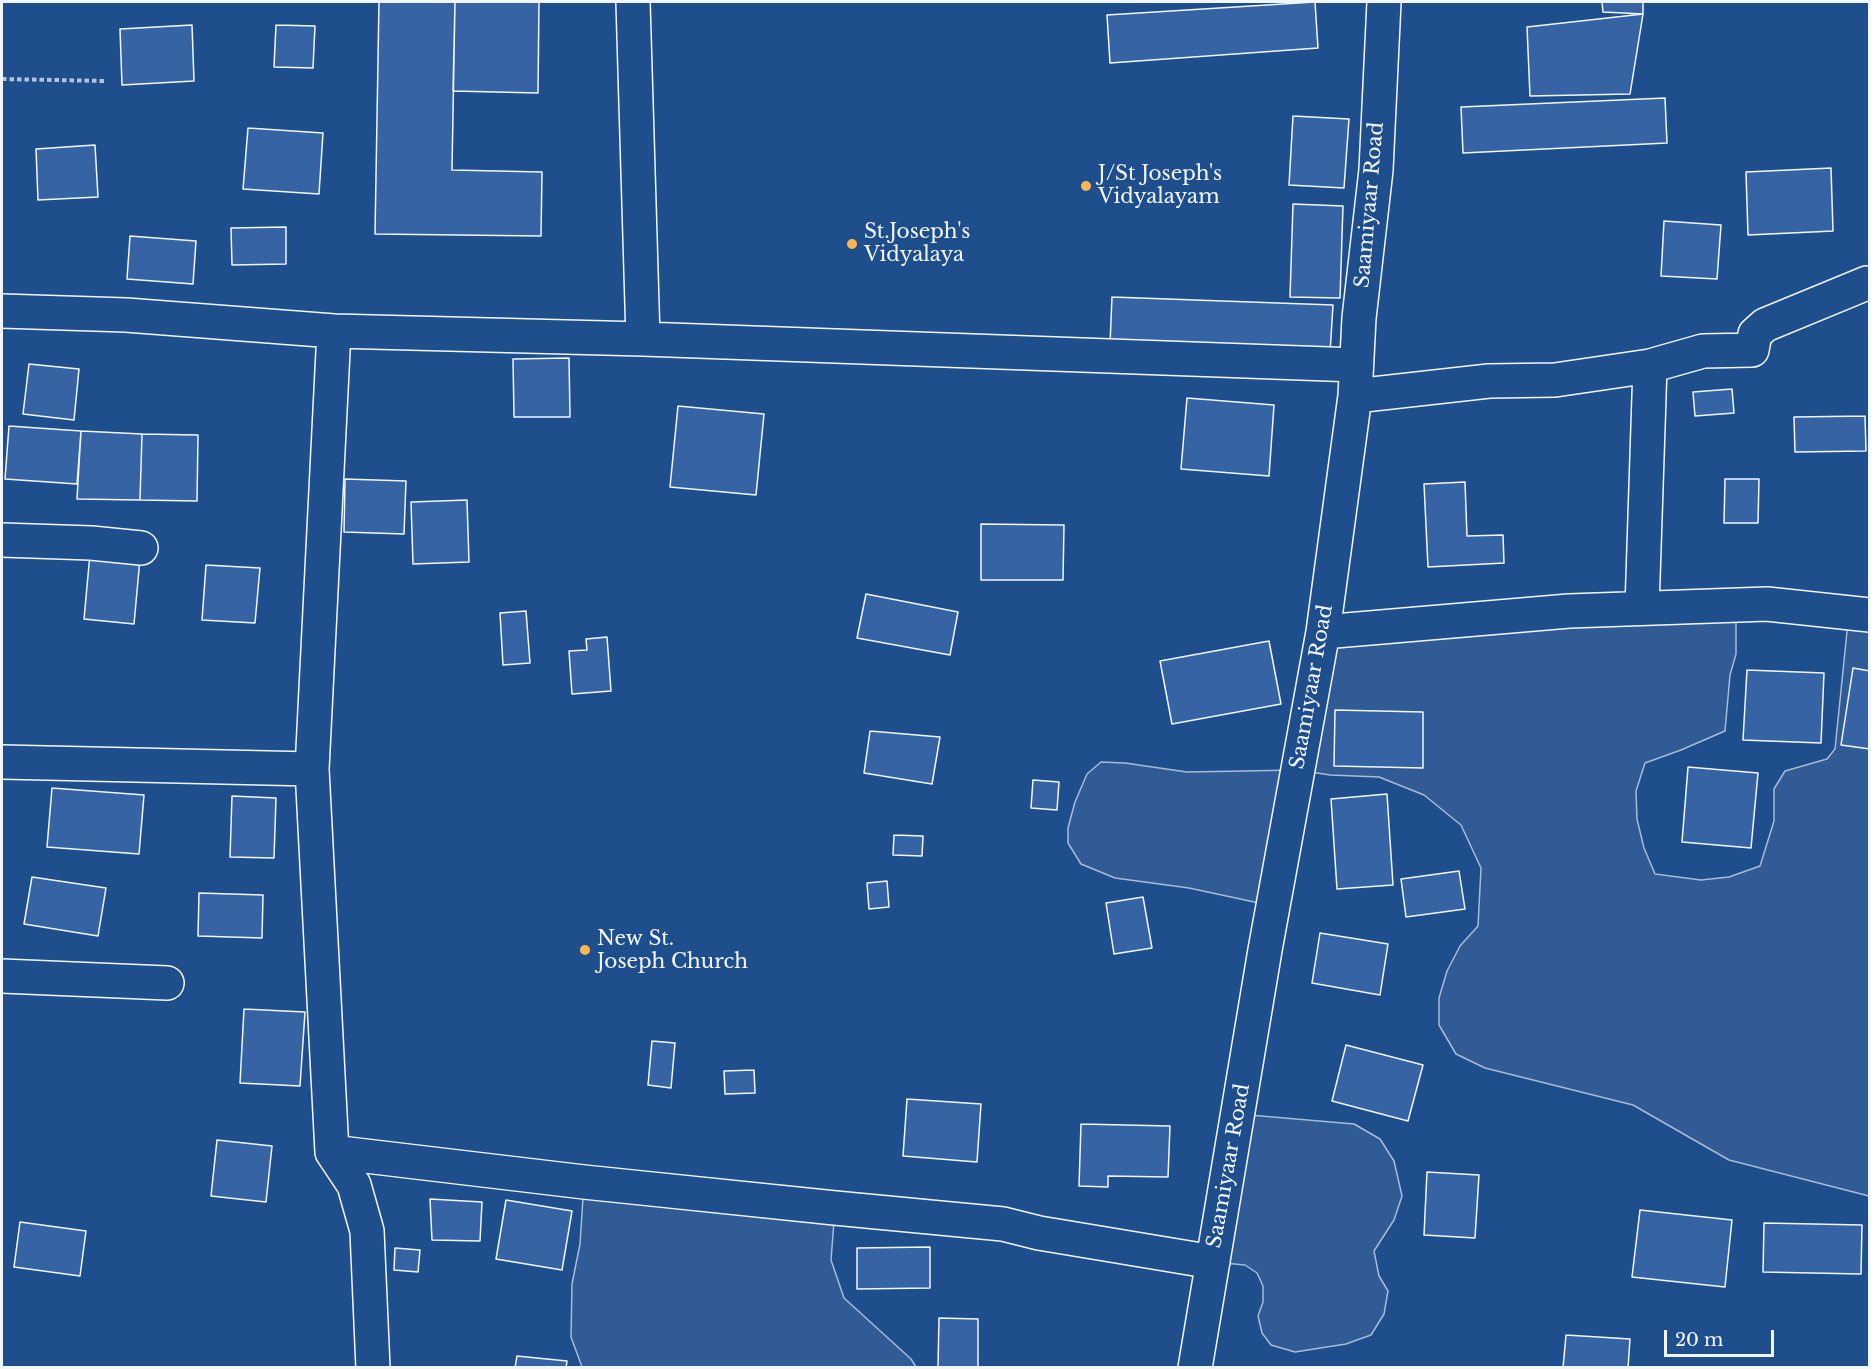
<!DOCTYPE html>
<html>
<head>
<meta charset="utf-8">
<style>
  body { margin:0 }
  #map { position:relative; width:1871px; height:1369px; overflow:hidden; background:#1f4e8c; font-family:"Libre Baskerville",serif }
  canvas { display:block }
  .frame { position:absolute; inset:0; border:3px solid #f2f6ff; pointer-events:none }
  .scale { position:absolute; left:1664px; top:1330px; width:110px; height:27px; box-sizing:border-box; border:3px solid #f2f6ff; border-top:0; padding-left:8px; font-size:18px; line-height:21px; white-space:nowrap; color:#f2f6ff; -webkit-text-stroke:4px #1f4e8c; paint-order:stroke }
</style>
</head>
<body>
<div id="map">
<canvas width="1871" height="1369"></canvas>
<div class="frame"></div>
<div class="scale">20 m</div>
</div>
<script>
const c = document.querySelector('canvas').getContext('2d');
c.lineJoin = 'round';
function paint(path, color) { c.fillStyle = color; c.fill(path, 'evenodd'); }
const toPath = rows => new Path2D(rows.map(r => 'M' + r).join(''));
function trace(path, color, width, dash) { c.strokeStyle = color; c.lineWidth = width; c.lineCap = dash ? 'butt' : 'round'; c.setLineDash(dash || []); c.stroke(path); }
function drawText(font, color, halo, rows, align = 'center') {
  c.font = font + ' "Libre Baskerville",serif'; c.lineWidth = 4.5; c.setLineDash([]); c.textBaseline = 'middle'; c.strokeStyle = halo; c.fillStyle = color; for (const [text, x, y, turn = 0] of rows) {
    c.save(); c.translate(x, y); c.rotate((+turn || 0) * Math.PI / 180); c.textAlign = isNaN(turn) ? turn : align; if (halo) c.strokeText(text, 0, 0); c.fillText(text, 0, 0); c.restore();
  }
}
const built = toPath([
  [1736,605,1736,654,1730,675,1725,731,1681,750,1645,763,1636,791,1637,819,1644,848,1655,874,1701,880,1729,877,1760,866,1774,821,1774,789,1785,771,1827,759,1835,749,1849,612,1869,615,1869,1196,1729,1160,1633,1105,1485,1068,1456,1054,1439,1025,1439,998,1447,971,1460,946,1478,926,1481,868,1461,825,1424,795,1379,777,1330,775,1298,770,1273,906,1189,888,1115,878,1081,864,1068,843,1068,828,1075,802,1087,774,1101,762,1125,763,1187,772,1298,770,1323,632,1736,605],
  [1238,1114,1354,1124,1380,1139,1394,1161,1402,1196,1394,1220,1374,1251,1379,1276,1388,1291,1384,1314,1371,1335,1346,1344,1295,1352,1271,1345,1262,1333,1258,1316,1263,1302,1263,1286,1257,1273,1245,1265,1213,1262,1238,1114],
  [584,1182,835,1208,831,1260,844,1298,911,1359,916,1367,582,1367,571,1337,572,1284,580,1244,584,1182]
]);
const building = toPath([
  [379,2,455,2,452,170,542,172,541,236,375,234,379,2],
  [455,2,539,2,538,93,453,91,455,2],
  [1315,2,1318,48,1110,63,1107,15,1315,2],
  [1602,2,1643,2,1643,14,1603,12,1602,2],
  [1643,14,1630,94,1530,96,1527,27,1643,14],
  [192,25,194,81,122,85,120,29,192,25],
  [276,25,315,26,313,68,274,67,276,25],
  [1665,98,1667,143,1463,153,1461,107,1665,98],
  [1293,116,1349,119,1344,188,1289,185,1293,116],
  [248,128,323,133,319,194,243,189,248,128],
  [95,145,98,197,38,200,36,149,95,145],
  [1831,168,1833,231,1748,235,1746,172,1831,168],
  [1293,204,1343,206,1340,298,1290,297,1293,204],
  [1664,221,1721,225,1717,279,1661,276,1664,221],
  [286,227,286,264,232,265,231,228,286,227],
  [130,236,196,241,193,284,127,279,130,236],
  [1112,297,1333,305,1330,353,1110,344,1112,297],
  [569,358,570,417,514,417,513,359,569,358],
  [29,364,79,369,74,420,23,414,29,364],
  [1732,389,1734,413,1695,416,1693,392,1732,389],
  [1187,398,1274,405,1269,476,1181,469,1187,398],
  [678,406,764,414,756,495,670,487,678,406],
  [1865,416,1866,451,1795,452,1794,417,1865,416],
  [9,426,81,431,77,484,5,479,9,426],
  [81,431,142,434,140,500,77,499,81,431],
  [142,434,198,435,197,501,140,500,142,434],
  [345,479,406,481,404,534,344,532,345,479],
  [1725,479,1759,479,1758,523,1724,523,1725,479],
  [1465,482,1467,536,1503,535,1504,563,1428,567,1424,484,1465,482],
  [467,500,469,562,413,564,411,502,467,500],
  [981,524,1064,525,1063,580,981,580,981,524],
  [91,543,141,548,134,624,84,619,91,543],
  [206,565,260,568,255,623,202,620,206,565],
  [866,594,958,612,950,655,857,638,866,594],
  [526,611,530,663,503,665,500,613,526,611],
  [607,637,611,691,572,694,569,651,587,650,586,639,607,637],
  [1269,641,1281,704,1172,724,1160,661,1269,641],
  [1853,668,1870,671,1870,749,1841,745,1853,668],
  [1747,670,1824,673,1821,743,1743,740,1747,670],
  [1335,710,1423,712,1423,768,1334,766,1335,710],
  [870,731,940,737,932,784,864,773,870,731],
  [1688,767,1758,773,1751,848,1682,842,1688,767],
  [1033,780,1059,782,1057,810,1031,808,1033,780],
  [52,788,144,795,139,854,47,847,52,788],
  [1387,794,1393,885,1337,889,1331,799,1387,794],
  [232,796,276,798,274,858,230,857,232,796],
  [894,835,923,836,922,856,893,855,894,835],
  [1459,871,1465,909,1406,917,1401,879,1459,871],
  [32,877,106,888,98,936,24,924,32,877],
  [887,881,889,907,869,909,867,883,887,881],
  [199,893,263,895,262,938,198,936,199,893],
  [1143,897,1152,948,1114,954,1106,903,1143,897],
  [1320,933,1388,944,1380,995,1312,983,1320,933],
  [244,1009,305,1012,300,1086,240,1083,244,1009],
  [652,1041,675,1043,671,1088,648,1085,652,1041],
  [1346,1045,1423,1065,1408,1121,1332,1101,1346,1045],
  [754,1070,755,1093,725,1094,724,1071,754,1070],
  [907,1099,981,1104,977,1162,903,1156,907,1099],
  [1081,1124,1170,1126,1168,1177,1108,1176,1108,1187,1079,1186,1081,1124],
  [217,1140,272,1146,266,1202,211,1196,217,1140],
  [1427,1172,1479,1175,1475,1238,1424,1235,1427,1172],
  [430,1199,482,1202,480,1241,432,1240,430,1199],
  [506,1200,572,1211,562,1270,496,1259,506,1200],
  [1640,1210,1732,1220,1725,1287,1632,1277,1640,1210],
  [20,1222,86,1231,80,1276,14,1267,20,1222],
  [1764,1223,1862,1225,1861,1274,1763,1272,1764,1223],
  [930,1247,930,1288,857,1289,857,1248,930,1247],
  [395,1248,420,1250,418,1272,394,1270,395,1248],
  [939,1318,978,1319,978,1368,938,1368,939,1318],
  [1566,1335,1630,1339,1628,1368,1563,1368,1566,1335],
  [517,1356,567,1361,566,1368,515,1368,517,1356]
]);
const path = toPath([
  [2,79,105,81]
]);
const minor = toPath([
  [633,2,643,339],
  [2,311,126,315,334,331,643,339,1356,365],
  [334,331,312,769,332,1152,584,1182,835,1208,1003,1224,1039,1233,1213,1262],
  [1355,396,1489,381,1555,380,1650,366,1703,351,1752,350,1755,334,1765,325,1867,283],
  [2,540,91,543,141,548],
  [1642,608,1650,366],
  [1323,632,1569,611,1767,604,1870,615],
  [2,762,312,769],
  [2,976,167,983],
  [332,1152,354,1185,367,1231,373,1368],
  [1195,1368,1265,950,1323,632,1355,396,1359,318,1376,170,1384,2]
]);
const markers = [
  [1086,186,6,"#ffb74d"],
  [852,244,6,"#ffb74d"],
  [585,950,6,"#ffb74d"]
];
const poiNames = [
  ["J/St Joseph's",1098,174],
  ["Vidyalayam",1098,197],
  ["St.Joseph's",864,232],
  ["Vidyalaya",864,255],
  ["New St.",597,939],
  ["Joseph Church",597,962]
];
const streetNames = [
  ["Saamiyaar Road",1370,205,-85],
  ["Saamiyaar Road",1312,687,-80],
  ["Saamiyaar Road",1229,1166,-80]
];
paint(built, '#305b95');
trace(built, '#a8bbd7', 1.5);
paint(building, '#3563a3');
trace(building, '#f2f6ff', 1.5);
trace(minor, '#f2f6ff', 36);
trace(path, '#b3c4dc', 4, [4.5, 3]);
trace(minor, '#1f4e8c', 33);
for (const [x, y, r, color] of markers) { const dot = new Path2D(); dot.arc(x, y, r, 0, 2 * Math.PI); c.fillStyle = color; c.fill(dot); trace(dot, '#1f4e8c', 2); }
drawText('20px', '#f2f6ff', '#1f4e8c', poiNames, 'left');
drawText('20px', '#f2f6ff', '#1f4e8c', streetNames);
</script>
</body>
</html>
